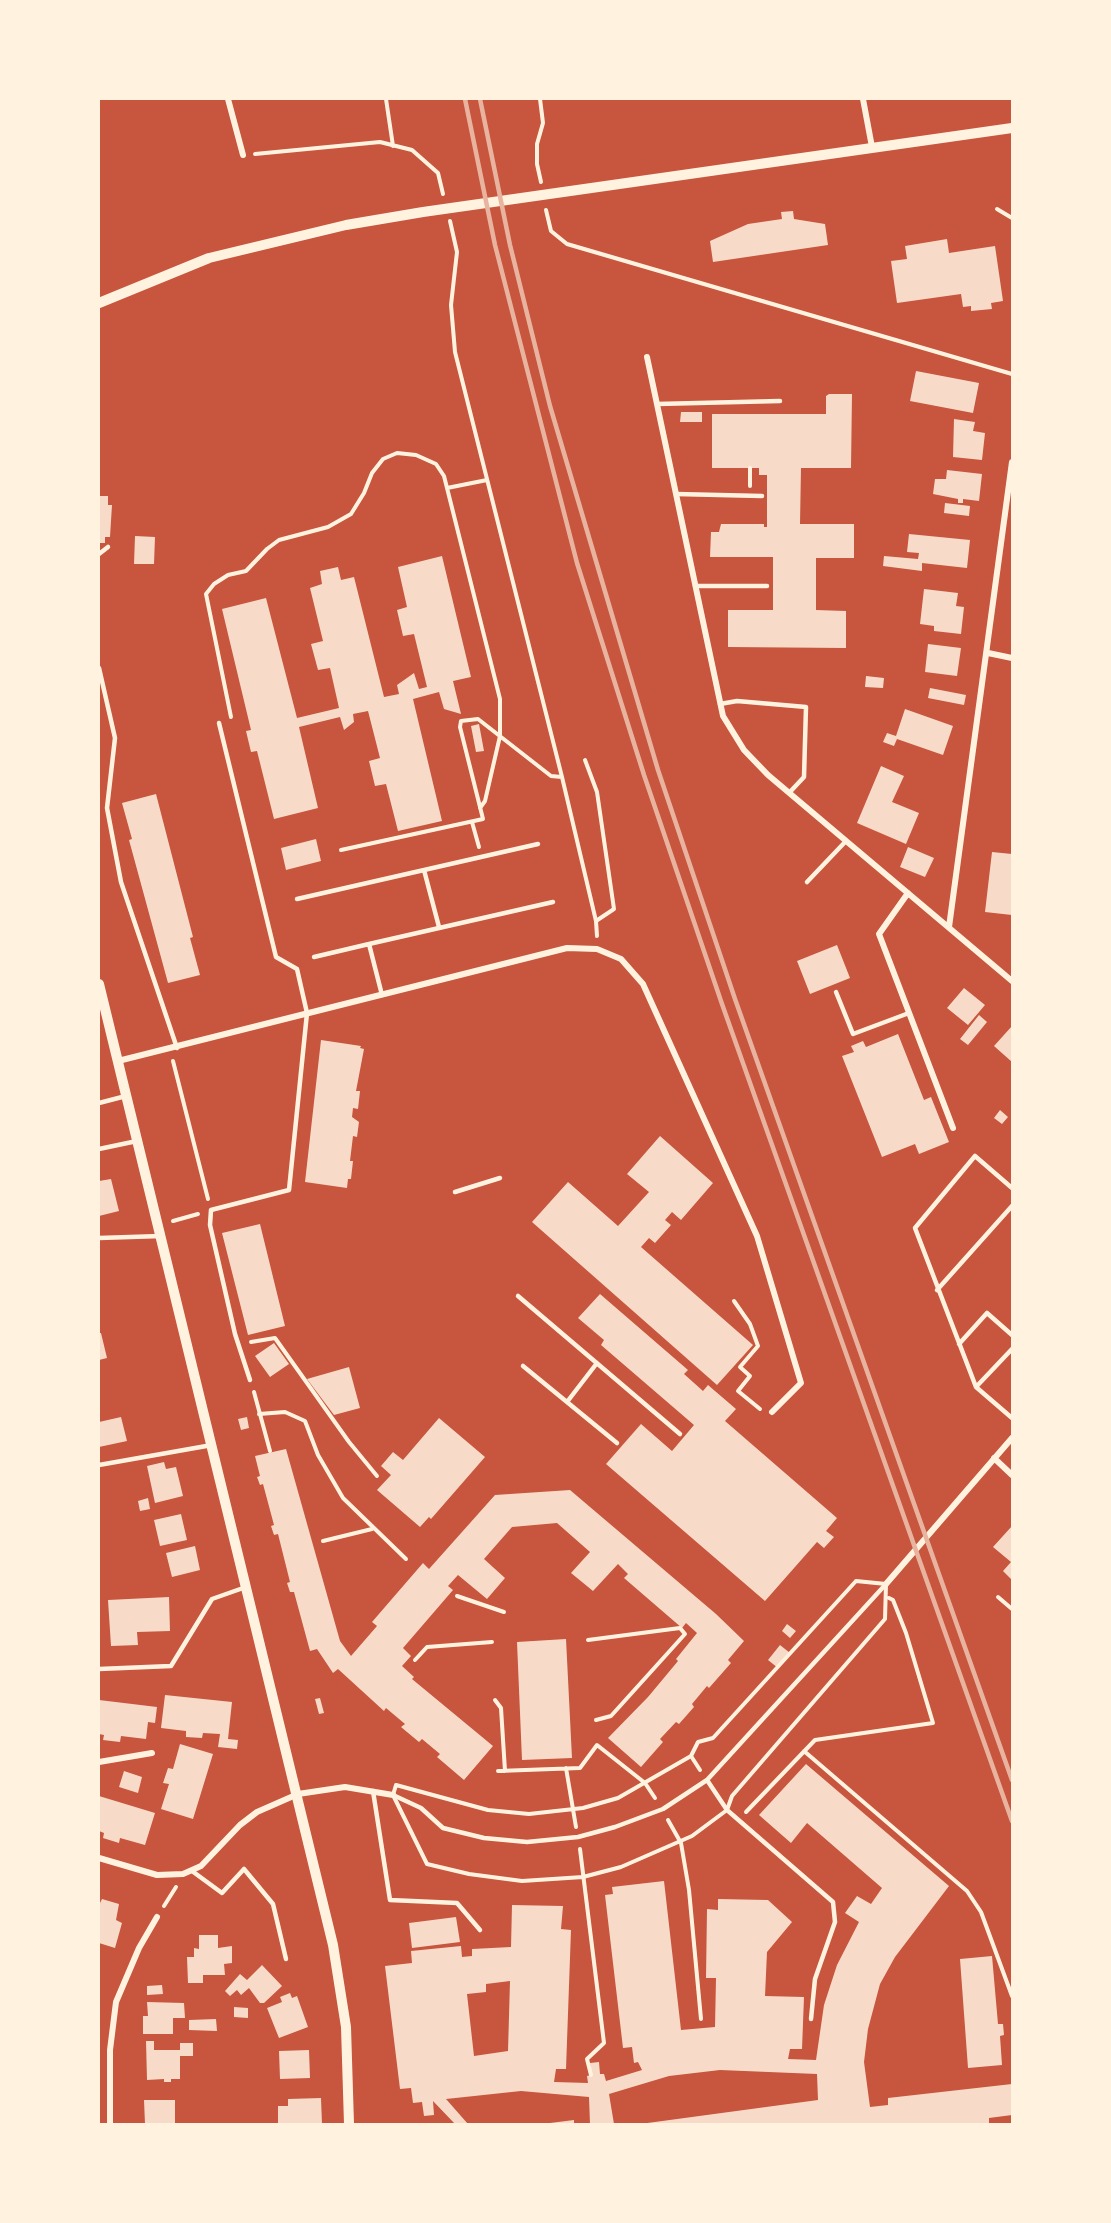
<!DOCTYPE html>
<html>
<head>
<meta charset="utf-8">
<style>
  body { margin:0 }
  #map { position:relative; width:1111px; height:2223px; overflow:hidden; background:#c8553d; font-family:Mulish,sans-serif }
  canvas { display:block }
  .frame { position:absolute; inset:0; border:100px solid #fff3e0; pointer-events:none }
</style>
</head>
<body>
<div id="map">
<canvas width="1111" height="2223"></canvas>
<div class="frame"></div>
</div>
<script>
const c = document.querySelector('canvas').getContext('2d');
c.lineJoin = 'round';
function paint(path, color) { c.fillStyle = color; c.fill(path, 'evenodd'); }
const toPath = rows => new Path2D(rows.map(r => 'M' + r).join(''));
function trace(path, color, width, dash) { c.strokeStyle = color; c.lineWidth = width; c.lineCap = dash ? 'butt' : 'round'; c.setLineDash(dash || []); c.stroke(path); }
const building = toPath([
  [793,211,794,219,825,224,828,245,713,262,710,241,748,224,782,219,781,212],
  [947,239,949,253,995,246,1003,301,991,303,992,309,971,311,971,306,963,307,961,294,897,303,891,261,907,259,905,246],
  [916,371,979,383,973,413,910,401],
  [829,394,852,394,851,468,801,468,800,524,854,524,854,558,816,558,816,610,846,611,846,648,728,647,728,610,773,610,773,557,710,557,711,532,719,532,721,524,764,524,764,527,767,527,767,475,759,475,759,468,712,468,712,414,826,414,826,396],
  [681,412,702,412,702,422,680,422],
  [954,419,975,422,973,431,985,433,982,460,953,457],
  [947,470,982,474,979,501,963,499,963,503,958,503,958,499,933,494,935,479,946,479],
  [99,496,108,496,108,505,112,505,110,537,105,537,105,543,99,543],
  [945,503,970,506,969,516,944,513],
  [909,534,970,540,967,568,922,563,922,571,883,566,884,556,918,559,919,553,907,552],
  [135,536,155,537,154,564,134,564],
  [442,556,471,677,453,681,461,714,444,709,439,692,413,699,442,821,398,831,386,784,375,786,369,761,380,758,368,711,353,714,354,722,344,730,340,717,299,727,318,808,274,819,257,751,251,752,246,731,251,730,222,609,266,598,297,718,339,708,330,668,318,670,311,644,323,641,310,588,322,584,320,571,338,567,341,580,354,577,384,697,399,694,397,685,414,673,419,689,427,687,414,634,403,636,397,610,407,607,398,567],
  [924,589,958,593,956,606,964,607,961,634,934,631,934,626,920,624],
  [928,644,961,648,957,676,925,672],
  [866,676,884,678,883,688,865,687],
  [930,688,966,695,964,705,928,698],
  [905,709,953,726,943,755,897,739,894,746,883,742,887,733,896,736],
  [479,724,484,751,476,752,471,726],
  [881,766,904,776,892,802,919,813,906,844,857,823],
  [156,794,193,937,190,938,200,975,168,983,129,840,132,839,122,803],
  [316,839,321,861,286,870,281,848],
  [908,847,934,858,925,877,900,867],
  [992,852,1012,854,1012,915,985,912],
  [837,945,850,978,810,994,797,961],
  [964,988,985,1005,968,1025,947,1008],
  [979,1015,987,1022,968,1045,960,1039],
  [1012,1026,1012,1062,994,1046],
  [898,1034,924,1100,931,1097,949,1142,919,1154,915,1144,882,1157,842,1056,854,1052,851,1046,863,1041,866,1047],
  [321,1040,361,1046,360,1048,364,1049,356,1091,360,1091,358,1109,353,1108,352,1117,359,1122,357,1137,353,1136,350,1161,353,1161,351,1179,348,1179,347,1188,305,1182],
  [1000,1110,1008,1117,1002,1124,994,1118],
  [660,1136,713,1183,681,1220,672,1212,665,1220,671,1225,655,1243,649,1238,641,1247,753,1345,717,1385,532,1222,568,1182,618,1226,649,1192,627,1174],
  [111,1179,119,1211,99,1216,99,1181],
  [260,1224,285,1326,248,1335,222,1233],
  [600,1294,688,1370,684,1374,703,1391,708,1385,736,1409,725,1421,837,1518,826,1531,834,1537,824,1548,817,1542,765,1601,606,1464,641,1424,672,1451,694,1425,601,1345,604,1340,578,1318],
  [99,1333,101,1333,107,1358,99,1360],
  [274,1343,289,1364,270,1377,255,1356],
  [349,1367,360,1408,334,1415,307,1379],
  [121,1417,127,1441,99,1447,99,1422],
  [247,1417,249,1428,241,1430,238,1419],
  [439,1418,485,1457,431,1519,429,1517,420,1527,377,1490,391,1475,381,1466,393,1452,403,1460],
  [286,1449,340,1641,351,1656,377,1626,372,1622,423,1563,429,1569,495,1495,570,1490,716,1614,744,1641,728,1660,731,1663,709,1688,707,1686,692,1704,694,1707,679,1724,676,1722,660,1739,663,1742,641,1767,608,1738,648,1697,678,1661,676,1659,697,1633,686,1623,682,1628,624,1578,628,1574,618,1564,593,1591,571,1573,590,1552,557,1523,512,1527,484,1559,505,1578,487,1599,458,1575,448,1586,453,1590,403,1648,411,1656,402,1666,414,1677,412,1679,493,1746,464,1780,437,1757,440,1754,422,1739,419,1742,401,1727,405,1724,386,1708,384,1711,338,1669,333,1673,317,1649,310,1651,294,1592,290,1592,287,1583,290,1582,278,1534,274,1535,271,1526,274,1525,263,1484,260,1485,257,1477,260,1476,255,1456],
  [164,1462,166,1469,176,1467,183,1496,155,1503,147,1466],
  [148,1498,150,1509,140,1511,138,1501],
  [181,1514,187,1540,160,1546,154,1520],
  [1012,1526,1012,1580,1003,1571,1011,1562,993,1547],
  [195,1546,200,1570,172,1577,166,1553],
  [169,1597,170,1631,137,1632,138,1645,111,1646,108,1600],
  [787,1624,796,1631,790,1638,782,1631],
  [566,1639,572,1758,522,1760,517,1642],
  [780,1645,790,1653,778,1668,768,1660],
  [165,1695,232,1702,228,1739,238,1740,237,1749,218,1747,220,1734,203,1733,202,1738,186,1737,186,1731,161,1728],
  [320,1698,324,1713,319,1714,315,1699],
  [99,1700,157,1707,155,1723,148,1722,146,1739,121,1736,120,1742,103,1740,104,1735,99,1734],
  [180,1744,213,1754,193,1819,161,1809,169,1784,163,1783,168,1768,173,1769],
  [806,1764,949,1886,895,1957,880,1984,868,2029,864,2062,870,2107,888,2105,888,2098,1012,2084,1012,2115,989,2118,989,2124,640,2124,818,2100,817,2074,720,2070,669,2076,609,2094,614,2124,590,2124,589,2097,521,2091,446,2099,468,2124,455,2124,433,2101,434,2115,424,2116,422,2102,413,2103,411,2088,400,2089,385,1966,412,1963,411,1951,461,1946,462,1957,472,1956,472,1949,511,1947,512,1905,563,1906,561,1929,571,1930,566,2069,556,2069,554,2082,588,2083,587,2076,591,2075,590,2063,599,2062,600,2074,604,2074,606,2081,642,2070,638,2062,634,2063,632,2047,623,2048,605,1895,613,1894,612,1887,664,1881,681,2030,715,2027,716,1978,706,1978,707,1909,718,1910,718,1899,768,1900,792,1922,767,1952,765,1996,804,1997,802,2049,790,2049,788,2059,816,2060,824,2005,837,1965,859,1922,845,1913,857,1896,871,1904,882,1888,807,1823,791,1843,759,1815],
  [510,1981,508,2051,474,2056,467,1994,486,1992,486,1984],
  [124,1771,142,1777,138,1793,119,1787],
  [99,1796,155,1813,145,1845,120,1838,119,1843,103,1838,104,1833,99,1831],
  [102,1899,119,1904,116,1920,122,1923,115,1948,99,1943,99,1905],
  [456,1917,460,1942,412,1948,409,1923],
  [199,1935,218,1935,218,1948,232,1946,232,1963,224,1964,225,1975,203,1975,203,1983,188,1983,187,1957,194,1957,194,1948,199,1949],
  [992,1956,998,2024,1003,2024,1004,2035,1000,2036,1002,2065,968,2068,960,1959],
  [262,1965,282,1986,264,2003,260,2003,249,1988,241,1995,237,1990,230,1996,225,1991,240,1974,247,1980],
  [162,1985,163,1994,147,1995,147,1986],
  [290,1993,292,1998,297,1996,308,2027,279,2038,267,2008,282,2002,280,1997],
  [147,2002,184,2003,185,2018,173,2018,173,2034,143,2034,143,2016,148,2016],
  [234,2007,248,2008,248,2018,234,2017],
  [216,2019,217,2031,189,2030,189,2020],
  [146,2041,154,2041,154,2050,180,2050,180,2043,193,2043,193,2056,180,2056,180,2079,171,2079,171,2082,164,2082,164,2079,147,2080],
  [309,2050,310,2078,280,2079,279,2051],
  [321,2098,322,2124,278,2124,278,2106,288,2106,288,2099],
  [144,2100,175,2100,175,2124,145,2124],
  [574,2120,574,2124,550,2124,550,2123]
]);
const path = toPath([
  [386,99,393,146],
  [540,99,543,123,537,144,537,164,541,182],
  [255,154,380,142,412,150,438,173,443,194],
  [997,209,1012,218],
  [546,210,551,231,567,244,1012,374],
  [450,221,457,252,451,305,455,352,562,777,596,921,597,936],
  [750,486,750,468],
  [447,488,487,480],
  [231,717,206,594,214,584,228,575,246,571,267,549,279,540,328,527,351,514,364,493,372,473,383,459,397,453,416,455,436,464,444,476,500,699,500,736,485,801,480,808],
  [585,760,597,792,614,909,596,921],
  [472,822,479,847],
  [341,850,483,819,460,727,461,721,478,719,551,776,562,777],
  [173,1061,208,1199],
  [173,1221,198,1214],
  [734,1301,750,1324,758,1346,740,1367,750,1376,738,1391,760,1409],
  [251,1342,275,1338,349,1442,377,1476],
  [254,1392,270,1451],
  [259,1414,285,1412,305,1421,318,1455,343,1498,406,1559],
  [323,1541,372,1529],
  [856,1581,886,1584,885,1619,732,1796,727,1810,692,1836,621,1867,583,1877,522,1881,469,1874,427,1864,393,1795,396,1785,488,1810,529,1814,583,1808,618,1798,691,1756,698,1742,713,1738,856,1581],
  [457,1596,504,1612],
  [998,1597,1012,1609],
  [588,1640,680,1628,685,1634,611,1716,596,1720],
  [415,1660,427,1647,492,1642],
  [495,1700,501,1708,505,1771],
  [804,1751,967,1891,981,1912,1012,1996],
  [691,1756,700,1770],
  [566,1768,576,1827],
  [498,1771,580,1768,597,1745,645,1783,655,1798],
  [746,1812,815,1740,933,1723,906,1633,893,1600,889,1598],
  [668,1820,681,1843,689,1890,701,2019],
  [580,1849,604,2043,587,2059,591,2075],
  [164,1906,176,1887]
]);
const service = toPath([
  [657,404,780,401],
  [676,494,762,496],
  [99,554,108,547],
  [695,586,767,586],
  [99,668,115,738,107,808,121,882,177,1048],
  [720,704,737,701,806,707,804,777,789,793],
  [219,723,276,957,297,969,307,1013,289,1190,211,1210,210,1225,235,1334,250,1380],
  [424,870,439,927],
  [807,882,846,841],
  [297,899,538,844],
  [314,957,369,944],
  [836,992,853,1034,909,1013],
  [382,995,369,944,553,902],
  [99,1103,126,1096],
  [99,1149,137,1141],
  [1012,1188,975,1156,915,1228,976,1387,1012,1418],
  [455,1192,500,1178],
  [99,1238,161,1236],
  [937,1290,1012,1206],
  [518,1296,680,1434],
  [959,1344,987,1313,1012,1335],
  [523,1366,617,1443],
  [976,1387,1012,1349],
  [567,1402,597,1363],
  [99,1465,212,1445],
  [99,1669,171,1666,212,1599,246,1587],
  [707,1780,727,1810,833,1902,835,1922,815,1979,811,2019],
  [373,1791,390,1900,457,1903,480,1930],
  [393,1795,421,1808,443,1828,484,1838,527,1842,578,1837,615,1827,663,1809,707,1780,886,1584],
  [192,1871,222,1893,244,1869,273,1904,286,1959]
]);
const minor = toPath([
  [228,99,243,155],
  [863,99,872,147],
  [647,357,723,716,744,750,768,775,1012,981],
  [988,653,1012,658],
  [908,893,879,934,953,1128],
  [949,927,1012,462],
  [118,1061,567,948,597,949,621,959,643,984,757,1236,801,1383,772,1412],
  [994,1458,1012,1475],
  [886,1584,1012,1438],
  [99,1762,152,1753],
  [99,1858,157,1875,183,1874,201,1866,240,1825,257,1812,298,1794,345,1787,393,1795],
  [110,2124,110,2050,116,2002,139,1948,157,1917]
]);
const tertiary = toPath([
  [99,303,209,258,346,225,423,212,1012,128],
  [99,984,333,1945,346,2027,349,2124]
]);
const rail = toPath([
  [465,99,495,245,577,563,644,775,722,1004,1012,1821],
  [480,99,510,245,550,406,658,770,735,999,1012,1780]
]);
paint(building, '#f7dbc8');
trace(path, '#fff3e0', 4);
trace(service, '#fff3e0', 4.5);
trace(minor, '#fff3e0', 6);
trace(tertiary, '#fff3e0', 10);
trace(rail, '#e9b49f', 4.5);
</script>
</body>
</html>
